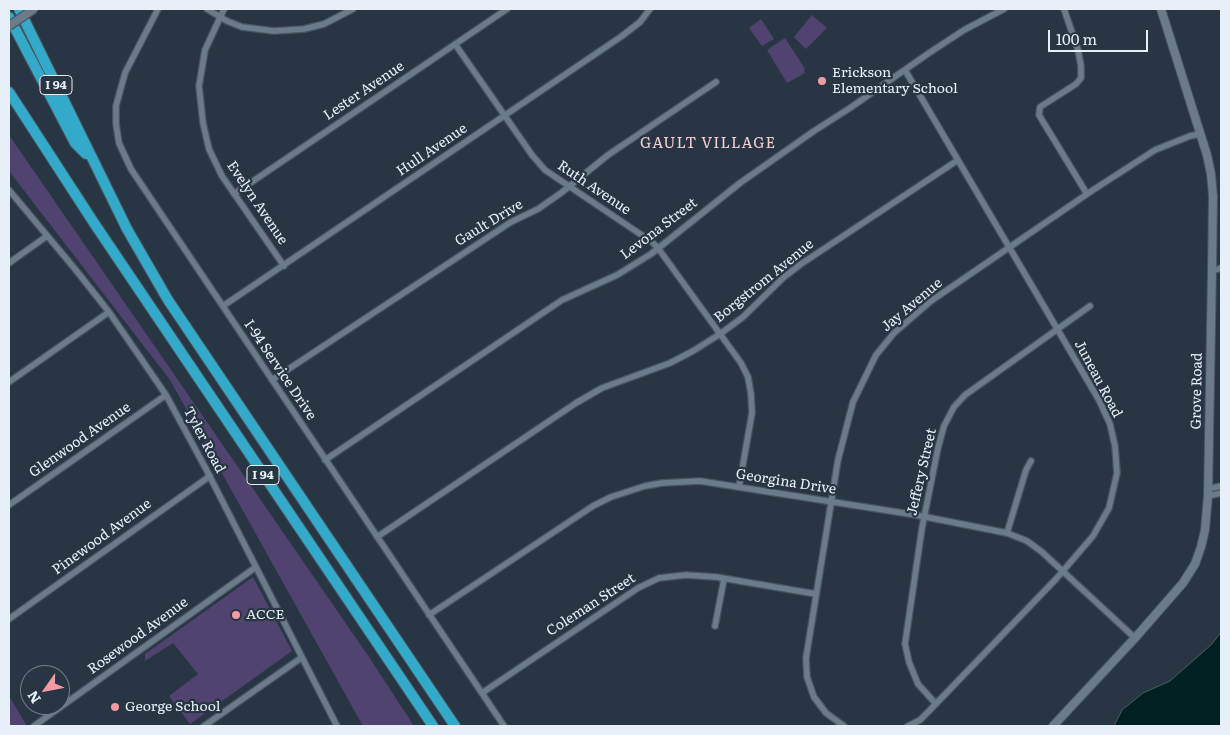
<!DOCTYPE html>
<html>
<head>
<meta charset="utf-8">
<style>
  body { margin:0 }
  #map { position:relative; width:1230px; height:735px; overflow:hidden; background:#283643; font-family:Literata,serif }
  canvas { display:block }
  .frame { position:absolute; inset:0; border:10px solid #e7f0f9; pointer-events:none }
  .north { position:absolute; left:20px; top:665px; width:50px; height:50px; box-sizing:border-box; background:#283643; border:1px solid #74808c; border-radius:50%; rotate:237deg; font-size:14px; font-weight:700; line-height:20px; text-align:center; color:#e7f0f9 }
  .north::after { content:''; display:block; margin:auto; width:18px; height:22px; background:#f49aa4; clip-path:polygon(50% 0,100% 100%,50% 72%,0 100%) }
  .scale { position:absolute; left:1048px; top:30px; width:100px; height:22px; box-sizing:border-box; border:2px solid #e7f0f9; border-top:0; padding-left:6px; font-size:15px; line-height:18px; white-space:nowrap; color:#e7f0f9; -webkit-text-stroke:4px #283643; paint-order:stroke }
</style>
</head>
<body>
<div id="map">
<canvas width="1230" height="735"></canvas>
<div class="frame"></div>
<div class="north">N</div>
<div class="scale">100 m</div>
</div>
<script>
const c = document.querySelector('canvas').getContext('2d');
c.lineJoin = 'round';
function paint(path, color) { c.fillStyle = color; c.fill(path, 'evenodd'); }
const toPath = rows => new Path2D(rows.map(r => 'M' + r).join(''));
function trace(path, color, width, dash) { c.strokeStyle = color; c.lineWidth = width; c.lineCap = dash ? 'butt' : 'round'; c.setLineDash(dash || []); c.stroke(path); }
function drawText(font, color, halo, rows, align = 'center') {
  c.font = font + ' Literata,serif'; c.lineWidth = 4.5; c.setLineDash([]); c.textBaseline = 'middle'; c.strokeStyle = halo; c.fillStyle = color; for (const [text, x, y, turn = 0] of rows) {
    c.save(); c.translate(x, y); c.rotate((+turn || 0) * Math.PI / 180); c.textAlign = isNaN(turn) ? turn : align; if (halo) c.strokeText(text, 0, 0); c.fillText(text, 0, 0); c.restore();
  }
}
const green = toPath([
  [812,15,827,28,806,49,794,37],
  [761,19,774,39,762,46,749,28],
  [785,38,805,69,804,71,805,73,787,83,767,50],
  [9,135,369,657,414,726,363,726,170,380,9,171],
  [253,577,292,651,190,724,169,696,198,674,173,643,145,661,145,654],
  [9,696,27,726,9,726]
]);
const water = toPath([
  [1221,632,1221,726,1114,726,1122,710,1143,693,1170,681,1212,644,1221,632]
]);
const street = toPath([
  [158,9,125,73,116,106,116,124,119,143,131,169,504,726],
  [207,9,227,21,242,27,274,31,304,29,324,24,353,9],
  [224,9,205,50,199,86,203,123,209,149,222,176,284,266],
  [1064,9,1078,50,1081,66,1081,78,1076,84,1040,107,1039,115,1087,194],
  [455,44,532,155,545,170,652,242,658,248,741,363,748,377,751,394,752,413,739,487],
  [905,70,1099,400,1110,424,1115,446,1117,473,1109,508,1093,536,1056,579,929,711,920,720,908,726],
  [9,190,75,269,109,312,166,395,206,469,337,726],
  [234,194,507,9],
  [9,263,47,236],
  [1212,271,1221,268],
  [223,306,622,36,640,22,650,9],
  [272,380,511,222,538,209,561,193,608,155,716,82],
  [9,382,109,312],
  [325,460,562,300,617,275,651,254,740,183,814,131,850,108,929,53,964,30,1004,9],
  [1208,489,1221,486],
  [1208,496,1221,493],
  [9,505,166,395],
  [1007,533,1026,470,1031,461],
  [377,537,576,403,602,388,670,363,693,351,720,334,743,317,784,277,801,264,958,160],
  [429,615,593,506,611,497,645,486,662,483,700,481,916,515,1007,533,1027,541,1042,552,1135,638],
  [9,619,210,476],
  [715,626,724,579],
  [482,693,638,588,659,578,686,575,716,577,816,594],
  [936,704,918,684,909,662,905,644,922,528,938,448,944,426,954,407,965,395,1090,306],
  [34,726,256,567],
  [204,726,301,658],
  [844,726,826,713,814,697,807,677,806,658,838,460,853,402,876,355,894,333,931,301,1093,190,1155,150,1190,136,1200,134]
]);
const secondary = toPath([
  [1053,726,1135,638,1183,583,1195,564,1201,547,1205,530,1208,496,1212,271,1213,196,1211,174,1207,155,1161,9]
]);
const highway = toPath([
  [19,9,127,229,168,300,455,726],
  [9,17,75,143,86,154],
  [9,92,94,223,433,726]
]);
const secondaryBridge = toPath([
  [9,26,34,9]
]);
const markers = [
  [822,81,5,"#f49aa4"],
  [236,615,5,"#f49aa4"],
  [115,707,5,"#f49aa4"]
];
const shields = [
  [56,85,32],
  [263,475,32]
];
const shieldNames = [
  ["I 94",56,85],
  ["I 94",263,475]
];
const poiNames = [
  ["Erickson",832,73],
  ["Elementary School",832,89],
  ["ACCE",246,615],
  ["George School",125,707]
];
const streetNames = [
  ["Lester Avenue",364,91,-34],
  ["Hull Avenue",432,150,-34],
  ["Ruth Avenue",594,188,34],
  ["Evelyn Avenue",257,203,56],
  ["Gault Drive",489,223,-31],
  ["Levona Street",659,229,-37],
  ["Borgstrom Avenue",764,281,-39],
  ["Jay Avenue",912,305,-40],
  ["I-94 Service Drive",280,370,56],
  ["Juneau Road",1098,379,62],
  ["Grove Road",1197,391,-89],
  ["Glenwood Avenue",80,440,-35],
  ["Tyler Road",204,440,62],
  ["Jeffery Street",922,472,-77],
  ["Georgina Drive",786,482,9],
  ["Pinewood Avenue",102,537,-36],
  ["Coleman Street",591,605,-33],
  ["Rosewood Avenue",138,636,-36]
];
const neighbourhoodNames = [
  ["GAULT VILLAGE",708,144]
];
paint(green, '#504370');
paint(water, '#012021');
trace(water, '#465e62', 1);
trace(street, '#48545f', 8);
trace(secondary, '#48545f', 10);
trace(highway, '#48545f', 12);
trace(street, '#6a7b8a', 5.5);
trace(secondary, '#6a7b8a', 8);
trace(highway, '#34aacb', 10);
trace(secondaryBridge, '#48545f', 10, []);
trace(secondaryBridge, '#6a7b8a', 8);
for (const [x, y, r, color] of markers) { const dot = new Path2D(); dot.arc(x, y, r, 0, 2 * Math.PI); c.fillStyle = color; c.fill(dot); trace(dot, '#283643', 2); }
for (const [x, y, w] of shields) { const box = new Path2D(); box.roundRect(x - w / 2, y - 9.5, w, 19, 4); c.fillStyle = '#283643'; c.fill(box); trace(box, '#e7f0f9', 1); }
drawText('bold 12px', '#e7f0f9', null, shieldNames);
drawText('14px', '#e7f0f9', '#283643', poiNames, 'left');
drawText('14px', '#e7f0f9', '#283643', streetNames);
c.letterSpacing = '1px';
drawText('15px', '#f4d0d3', '#283643', neighbourhoodNames);
c.letterSpacing = '0px';
</script>
</body>
</html>
